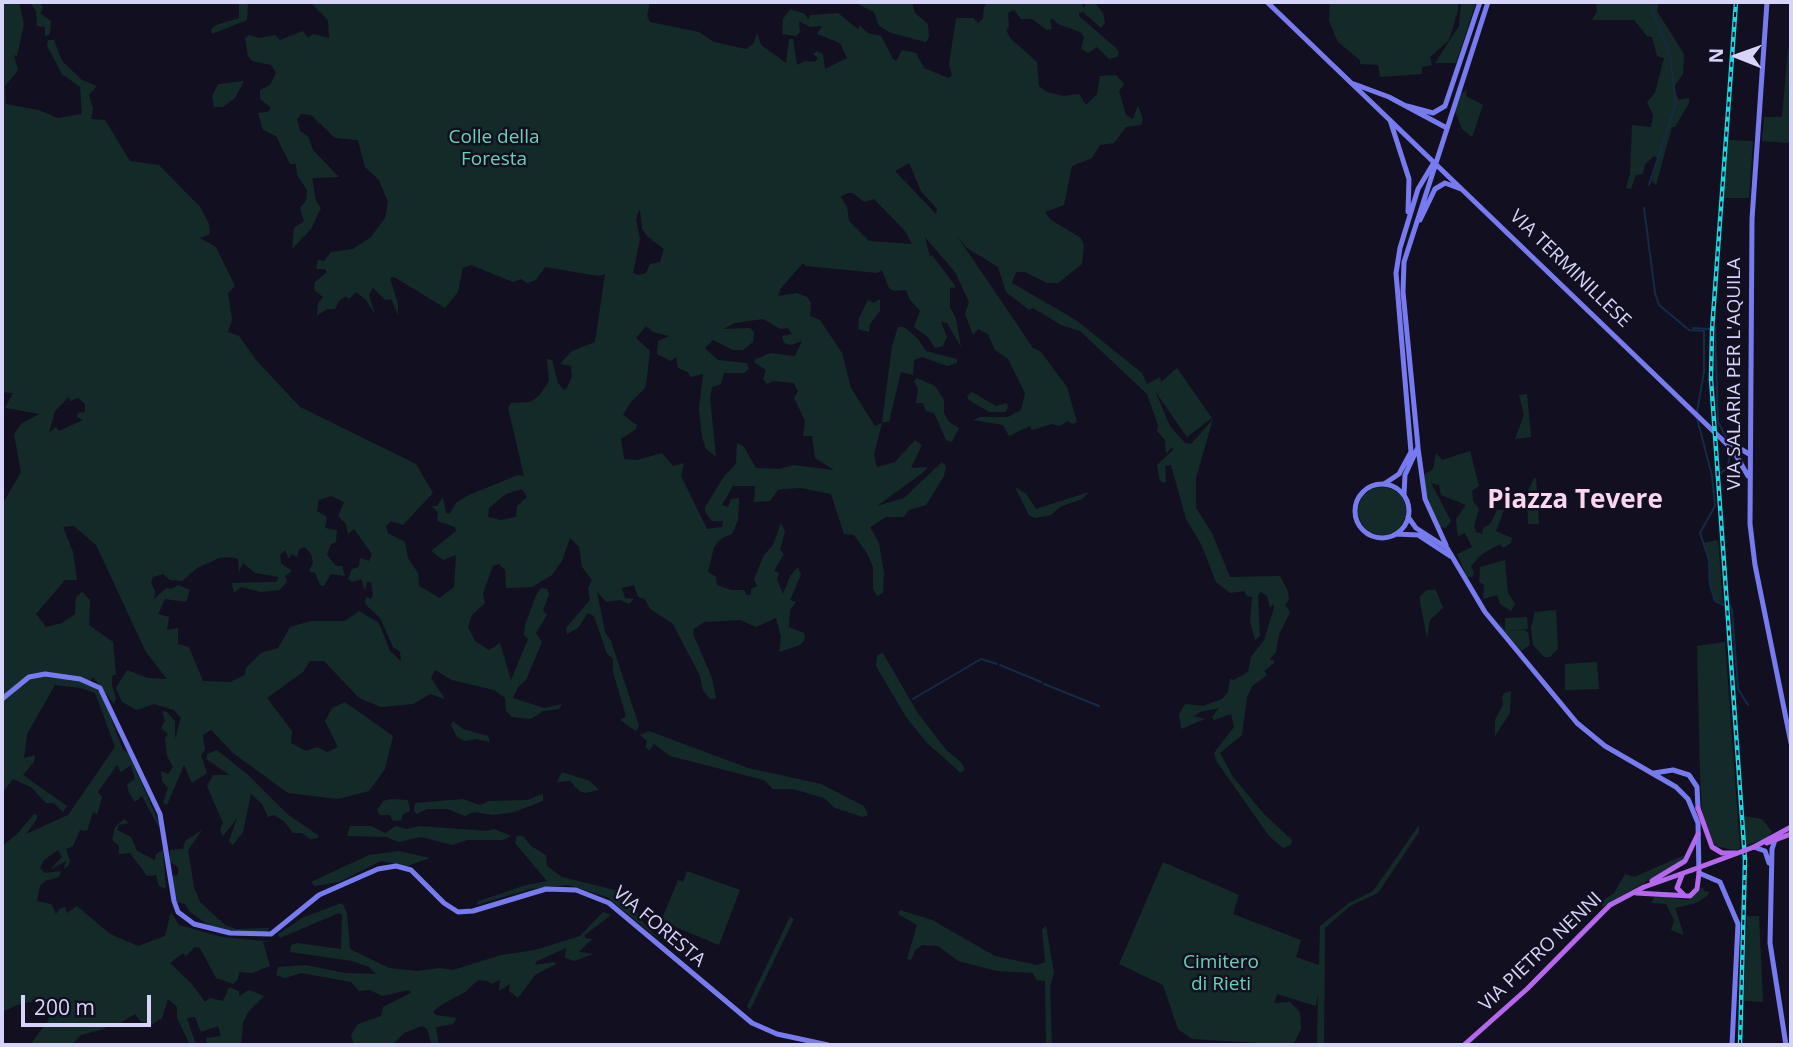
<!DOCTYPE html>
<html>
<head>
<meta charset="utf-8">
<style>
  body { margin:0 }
  #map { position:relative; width:1793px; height:1047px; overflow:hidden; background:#121020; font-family:"Open Sans",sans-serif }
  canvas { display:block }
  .frame { position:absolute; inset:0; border:4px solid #d7d4fa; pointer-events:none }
  .north { position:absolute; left:1702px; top:21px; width:70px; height:70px; -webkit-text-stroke:5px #121020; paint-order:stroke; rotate:271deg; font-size:19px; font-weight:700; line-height:28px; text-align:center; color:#d7d4fa }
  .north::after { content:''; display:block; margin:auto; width:24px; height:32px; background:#d7d4fa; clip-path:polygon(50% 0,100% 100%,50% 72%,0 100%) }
  .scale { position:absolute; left:21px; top:995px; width:130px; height:32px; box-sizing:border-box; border:4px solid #d7d4fa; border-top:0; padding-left:9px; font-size:21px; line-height:24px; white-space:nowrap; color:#d7d4fa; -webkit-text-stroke:5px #121020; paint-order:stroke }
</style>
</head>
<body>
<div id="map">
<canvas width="1793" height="1047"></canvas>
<div class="frame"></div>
<div class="north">N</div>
<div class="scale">200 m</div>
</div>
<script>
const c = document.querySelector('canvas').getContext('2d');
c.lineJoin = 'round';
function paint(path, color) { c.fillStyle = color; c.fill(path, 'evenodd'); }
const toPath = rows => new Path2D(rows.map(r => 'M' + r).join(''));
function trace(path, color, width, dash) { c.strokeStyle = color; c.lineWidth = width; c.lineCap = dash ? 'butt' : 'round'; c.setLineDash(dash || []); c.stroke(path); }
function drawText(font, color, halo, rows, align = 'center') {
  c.font = font + ' "Open Sans",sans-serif'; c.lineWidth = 5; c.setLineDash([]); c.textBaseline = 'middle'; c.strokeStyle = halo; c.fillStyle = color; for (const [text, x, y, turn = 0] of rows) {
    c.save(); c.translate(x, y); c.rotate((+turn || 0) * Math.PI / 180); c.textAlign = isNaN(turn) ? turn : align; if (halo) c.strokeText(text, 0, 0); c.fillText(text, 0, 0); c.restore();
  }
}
const green = toPath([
  [2,2,19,2,24,24,17,56,14,55,18,70,5,86,6,104,38,110,58,118,82,114,80,87,62,74,47,46,48,40,54,40,62,61,82,80,97,86,89,95,93,109,91,119,105,120,130,161,159,165,201,208,209,224,210,234,200,238,216,247,235,286,228,293,232,320,228,332,239,336,256,360,300,407,416,464,433,493,403,525,391,521,386,526,388,533,405,542,408,558,418,573,419,586,440,598,454,587,456,555,443,560,431,551,456,531,455,527,437,521,438,513,432,506,437,506,443,497,446,513,449,514,457,502,469,495,518,475,524,476,508,408,511,403,530,402,539,396,549,381,547,359,552,360,558,383,564,390,567,388,572,376,571,366,560,364,572,351,595,342,605,274,598,276,545,267,536,280,527,283,521,279,513,282,471,265,463,268,458,292,445,308,394,277,390,278,398,304,398,315,391,299,385,300,373,288,369,295,375,314,366,300,356,292,349,299,346,296,339,301,335,309,328,309,317,315,318,303,323,297,314,290,315,282,327,272,325,269,316,269,318,260,324,261,331,252,353,249,371,237,385,218,388,202,379,180,365,167,358,140,335,138,311,115,301,114,297,119,300,131,308,136,313,150,339,177,312,178,316,201,321,208,311,229,292,249,294,228,304,221,300,208,306,201,307,190,297,175,296,164,290,164,276,136,263,130,258,113,268,112,271,108,260,99,260,90,270,85,276,73,271,65,252,61,248,56,245,38,249,35,259,38,275,35,280,40,303,31,308,38,313,34,329,38,328,20,310,2,650,2,647,16,650,22,699,32,714,42,746,49,753,44,757,33,761,45,786,63,789,39,793,39,797,65,805,61,815,62,818,58,813,54,817,51,823,54,825,69,847,58,840,43,817,34,822,26,810,27,799,21,800,32,796,36,782,34,783,19,790,9,805,14,808,19,811,15,838,13,859,30,859,25,868,33,881,36,893,59,896,61,902,50,916,53,924,68,948,78,952,76,949,64,956,18,973,18,978,23,983,18,984,7,988,2,1080,2,1084,8,1086,2,1094,2,1103,13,1105,23,1101,28,1083,12,1079,13,1079,16,1116,48,1119,53,1117,57,1109,59,1097,47,1088,53,1081,49,1084,37,1080,32,1058,24,1052,18,1050,21,1052,29,1047,30,1032,19,1021,19,1014,10,1008,13,1009,27,1006,30,1010,38,1037,62,1039,86,1047,92,1063,96,1079,94,1086,105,1097,94,1100,76,1116,75,1124,84,1119,91,1126,115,1133,119,1138,105,1143,120,1141,125,1126,127,1114,143,1100,145,1092,158,1072,166,1064,205,1045,212,1051,220,1081,238,1084,245,1082,264,1058,283,1047,283,1025,272,1016,272,1012,283,1076,320,1142,373,1147,384,1160,377,1161,382,1177,368,1212,418,1187,437,1155,391,1170,426,1185,443,1191,444,1213,419,1196,478,1196,508,1212,533,1230,577,1280,576,1288,591,1289,600,1285,605,1290,612,1279,635,1276,652,1269,660,1273,660,1274,663,1264,671,1267,675,1252,686,1247,697,1242,735,1220,753,1233,777,1264,814,1292,840,1291,845,1283,848,1269,836,1217,762,1214,753,1234,727,1231,714,1214,720,1212,717,1219,708,1200,712,1194,716,1205,719,1181,729,1179,714,1185,704,1203,706,1222,699,1228,692,1230,679,1234,680,1248,672,1251,657,1264,640,1274,608,1273,604,1270,608,1267,596,1261,592,1258,595,1260,636,1255,640,1250,622,1252,597,1247,596,1244,591,1230,593,1216,582,1201,544,1186,519,1171,465,1165,466,1166,482,1162,483,1159,478,1157,465,1173,450,1172,447,1166,454,1165,440,1157,431,1158,425,1147,394,1080,331,1061,325,1033,308,1029,310,1006,292,998,267,967,248,957,236,1033,348,1041,352,1067,387,1077,422,1072,424,1068,421,1059,426,1052,424,1032,430,1030,426,1009,436,1003,425,973,420,980,417,1008,417,1021,410,1025,393,1008,359,995,350,988,334,978,329,973,335,965,314,969,302,955,272,925,237,930,257,932,255,956,287,950,288,950,307,956,319,961,347,947,323,941,322,947,337,943,346,935,348,928,337,914,327,920,311,910,300,906,290,894,291,889,288,882,270,877,273,806,266,803,263,781,288,778,296,797,293,807,297,811,303,810,316,820,320,842,353,851,388,875,426,882,423,874,454,877,467,895,462,915,440,922,445,911,468,928,467,925,471,877,506,904,498,942,462,946,466,944,476,926,505,909,510,903,517,886,517,870,527,879,543,884,573,883,593,877,596,873,589,873,567,867,553,854,535,844,534,831,494,801,488,784,489,778,490,770,501,754,502,755,486,733,486,722,505,728,507,731,499,739,498,738,520,732,534,722,538,714,547,708,572,716,577,717,585,731,590,744,590,747,595,751,595,751,589,757,586,754,579,764,555,773,545,781,523,785,531,780,550,784,554,774,571,779,573,777,579,783,594,790,576,798,567,801,575,790,600,796,602,790,610,789,627,804,633,805,639,800,645,779,652,781,637,776,618,756,627,740,620,704,622,694,629,693,634,712,678,716,698,710,699,703,691,700,676,673,624,650,609,645,599,638,597,634,585,622,588,625,598,634,599,629,604,620,600,606,602,597,592,605,632,611,641,639,726,636,731,620,720,626,716,613,672,613,659,607,654,594,616,588,613,578,628,567,634,566,628,590,600,588,588,592,580,582,567,579,547,570,538,562,561,552,575,532,587,506,588,505,570,499,564,493,566,483,593,485,603,472,615,468,627,475,641,489,650,500,643,511,680,528,639,524,635,525,625,536,595,541,588,547,589,549,594,543,611,547,615,536,633,542,642,526,680,518,687,513,698,544,708,562,704,559,709,543,711,531,719,512,717,506,711,505,698,494,690,452,680,435,670,431,678,445,699,430,694,413,704,381,707,359,698,324,661,310,661,303,672,267,698,292,731,291,743,306,751,317,747,327,752,338,747,325,721,332,708,345,702,393,736,385,769,369,791,338,799,288,793,233,753,211,730,203,735,205,750,201,755,207,773,192,783,184,765,167,805,163,803,168,788,162,781,161,771,168,774,173,767,167,756,165,738,168,734,161,728,165,721,162,711,167,712,175,721,175,739,181,718,174,710,154,704,137,710,122,702,116,688,127,670,148,678,167,679,146,652,96,545,74,526,63,527,73,552,77,580,65,580,36,614,46,627,62,623,75,614,76,597,82,592,90,600,89,625,113,642,116,674,112,676,112,685,116,699,114,704,93,677,89,684,102,694,123,750,128,752,160,825,158,826,142,796,135,802,129,793,127,784,135,779,131,765,121,772,117,765,98,792,102,797,97,815,93,812,87,831,80,830,73,846,66,849,70,861,68,866,64,869,66,861,50,870,62,857,58,850,44,860,40,868,45,873,61,871,59,877,45,881,40,886,37,901,51,904,56,914,59,909,65,907,67,913,77,906,110,934,138,946,165,936,171,912,179,925,222,937,274,942,263,942,270,966,252,973,239,972,238,979,233,984,216,978,200,948,195,947,186,956,183,953,170,963,192,984,205,1002,210,998,223,1001,229,987,239,991,239,996,249,990,264,996,248,1012,243,1023,241,1045,207,1045,206,1038,221,1036,218,1026,201,1032,195,1017,187,1018,196,1045,190,1045,177,1018,177,1007,168,999,162,1018,151,1025,140,1021,135,1014,114,1027,108,1024,104,1029,81,1035,72,1045,30,1045,48,1021,52,1008,44,999,17,1005,2,1012,2,846,17,834,34,814,37,815,37,819,26,834,68,815,115,747,95,693,81,688,55,685,27,734,24,758,35,755,34,762,23,775,67,806,63,812,54,803,46,803,31,787,13,779,2,793,2,505,21,472,14,434,22,423,40,414,5,408,13,393,2,392],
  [909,163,921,191,937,209,936,214,895,171],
  [847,193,853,193,864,202,874,199,905,231,912,244,869,241,849,221,847,207,841,197],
  [640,209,642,229,648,237,664,249,660,262,650,264,646,273,638,275,633,273,640,239,636,219],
  [763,319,780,329,788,328,792,334,782,336,784,343,791,345,802,341,795,356,770,353,754,360,755,363,766,370,763,379,767,384,773,381,794,383,798,391,794,398,805,421,803,436,812,436,815,458,834,470,793,465,779,469,756,468,744,447,737,443,736,464,725,475,705,507,705,512,712,521,723,521,722,527,707,529,681,476,684,463,673,466,662,453,637,460,624,459,621,439,636,429,637,425,623,415,630,403,645,388,647,377,650,351,636,338,646,326,653,332,669,336,658,341,657,354,671,361,676,357,678,368,688,372,691,377,703,374,699,409,702,437,706,449,716,457,710,398,712,387,721,384,724,373,744,373,749,369,747,363,718,360,705,348,713,340,733,350,743,350,753,342,754,332,750,328,723,329,735,323],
  [69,397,70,401,78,398,85,404,85,412,78,413,77,417,83,420,59,431,56,427,49,433,55,411],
  [522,489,527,497,517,506,516,517,501,520,488,517,489,508,506,494],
  [331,496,344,502,338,516,346,524,348,534,354,529,372,554,369,561,360,558,359,567,352,569,348,579,352,582,361,579,365,591,367,582,371,582,373,595,371,599,366,597,365,604,380,618,393,647,400,652,401,661,390,651,379,623,359,611,345,621,311,621,290,627,278,648,261,653,246,668,245,675,230,682,203,681,189,647,178,644,178,628,167,630,169,617,158,614,165,599,186,602,190,590,178,585,171,589,166,588,154,599,155,591,151,583,153,577,163,574,170,580,182,581,197,568,219,558,230,557,238,559,239,572,243,563,255,573,279,577,276,582,271,582,232,583,234,593,241,587,261,592,279,590,287,582,285,576,292,571,281,563,280,555,285,550,289,559,292,554,297,557,299,549,305,547,311,554,313,563,309,571,315,573,320,585,324,586,331,574,345,576,342,566,336,566,327,555,331,544,336,542,337,530,325,528,327,517,317,511,319,500],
  [30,2,40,2,43,8,40,13,51,21,50,34,45,36,45,27,37,26,36,11],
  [239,2,248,2,247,20,212,34,211,29,216,25,239,18],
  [854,2,912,2,915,13,928,24,929,37,926,42,891,33,879,26,874,12],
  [1330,2,1458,2,1458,10,1449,40,1430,57,1432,65,1422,67,1422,74,1380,77,1378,65,1360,64,1360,60,1338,42,1329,21],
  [1461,2,1476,2,1456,63,1435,63,1459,26],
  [1596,2,1674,2,1659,2,1657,11,1684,54,1683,74,1673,88,1679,100,1689,98,1689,103,1675,127,1672,127,1656,185,1652,181,1658,159,1654,156,1645,164,1643,174,1636,175,1631,189,1626,188,1630,174,1632,125,1651,127,1653,115,1647,102,1655,93,1664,58,1657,56,1652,37,1647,36,1634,20,1592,20,1597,11],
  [1788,49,1791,49,1791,140,1788,143,1762,141,1764,117,1782,117],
  [244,81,235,98,223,107,214,107,212,96,218,84],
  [1467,90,1466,96,1483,105,1472,137,1462,129,1455,111,1460,94],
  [1728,140,1753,141,1749,198,1724,198],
  [880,299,880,311,870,324,869,332,858,329,859,318,868,300,874,303],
  [898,327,904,327,918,339,926,351,957,359,957,363,947,366,922,357,914,360,913,375,901,372,889,422,882,422,892,346],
  [917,378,935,386,944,400,944,413,949,422,959,428,952,442,946,440,934,413,926,411,923,403,916,403,918,389,914,381],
  [972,392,996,406,1007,403,1008,408,1005,412,989,412,969,400,967,396],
  [1527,394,1531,437,1515,439,1524,415,1519,395],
  [1470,451,1479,486,1472,491,1473,501,1479,509,1474,526,1476,532,1483,534,1482,529,1490,524,1497,510,1504,510,1496,531,1512,538,1511,543,1503,548,1500,544,1482,554,1471,566,1474,573,1472,577,1467,577,1457,554,1472,547,1465,533,1458,536,1457,530,1456,519,1466,505,1441,495,1439,485,1431,483,1451,521,1446,528,1440,527,1425,493,1423,475,1433,469,1436,453,1442,460],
  [1534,478,1536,478,1539,524,1528,524,1527,493],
  '1358 511a24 24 0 1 1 48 0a24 24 0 1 1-48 0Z',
  [1015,487,1026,494,1036,509,1089,492,1082,499,1060,507,1051,515,1035,518,1029,515],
  [1718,540,1723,603,1715,600,1708,578,1710,560,1703,543],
  [1505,560,1508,593,1515,604,1511,611,1500,604,1497,595,1483,599,1484,585,1479,582,1480,567],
  [1427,590,1436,590,1443,608,1430,620,1427,638,1420,602,1420,596],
  [1556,610,1558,649,1550,657,1544,657,1533,645,1531,628,1535,612],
  [1527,617,1528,629,1505,631,1525,630,1528,633,1530,645,1521,651,1502,630,1499,622,1505,630,1505,618],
  [1725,642,1740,849,1734,850,1716,846,1708,834,1702,812,1700,772,1697,646],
  [883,653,917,712,947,751,961,762,965,769,961,773,927,743,906,717,876,666,877,655],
  [1597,662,1599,689,1565,690,1565,664],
  [1511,691,1510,713,1495,736,1495,720,1503,704,1502,698,1504,693],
  [453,721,463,729,488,736,490,742,476,739,465,741,457,737,451,725],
  [649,731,748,768,821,784,864,806,868,815,863,817,835,808,824,798,793,789,773,789,764,780,670,756,654,744,649,751,646,747,647,741,640,735],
  [217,750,247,774,287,814,318,835,318,838,310,839,302,833,293,833,284,821,274,815,268,817,262,804,251,794,243,832,233,845,229,841,237,818,223,836,220,830,223,823,207,786,213,775,230,775,206,759,207,754],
  [562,772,590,781,599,790,585,793,579,791,570,781,557,782],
  [543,794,543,801,514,812,493,815,474,812,465,816,447,809,427,809,417,814,414,811,415,803,463,799,480,805,489,801,527,800],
  [391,799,408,800,410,811,403,814,401,820,393,821,390,815,380,815,377,810,383,801],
  [1743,816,1762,819,1772,832,1766,839,1745,846],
  [124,819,129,823,119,825,117,830,131,837,137,851,155,860,156,854,163,850,166,889,159,886,156,875,147,876,130,853,119,854,119,846,112,840,115,827],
  [1419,825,1419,832,1378,893,1350,906,1325,928,1324,1045,1317,1045,1318,993,1316,1006,1277,994,1274,1003,1290,1002,1300,1012,1301,1029,1293,1045,1192,1039,1178,1029,1163,985,1119,964,1163,862,1239,895,1233,914,1301,940,1296,957,1319,965,1320,926,1349,903,1373,891],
  [350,826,371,826,385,833,396,826,406,829,420,826,487,831,494,829,511,836,503,840,467,840,452,845,421,837,399,842,386,837,347,836],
  [202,830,188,850,194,887,200,902,225,925,236,929,270,928,265,932,236,932,210,926,190,912,185,904,177,902,172,876,178,875,178,867,170,862,170,850,183,849,185,841],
  [517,836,523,836,531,846,546,855,547,866,562,877,631,894,640,919,661,941,607,897,568,885,531,889,476,905,479,901,526,885,547,881,515,843],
  [399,851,430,858,407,866,381,861,339,882,315,886,311,882,369,855],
  [1682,856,1685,857,1680,862,1602,907,1602,901,1614,893,1625,874,1634,877],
  [687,871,740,890,719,945,661,921,678,880,683,882],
  [1703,887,1704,891,1709,892,1707,896,1696,903,1675,908,1684,935,1671,930,1674,920,1666,904,1651,903,1655,896,1689,900],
  [342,903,347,913,350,949,389,968,417,971,440,968,453,970,501,955,535,950,580,936,603,912,611,915,585,935,585,938,592,939,579,952,593,954,575,961,565,958,566,948,537,961,535,965,554,962,556,964,535,975,518,998,509,991,510,984,499,991,500,980,491,984,488,981,478,980,465,992,439,1006,433,1012,436,1015,457,1018,453,1024,436,1027,439,1045,432,1045,427,1029,422,1026,404,1033,392,1045,354,1045,351,1035,358,1024,381,1016,383,1007,411,993,409,990,382,996,370,990,359,991,351,982,301,973,285,978,276,975,278,967,306,965,345,973,376,974,369,967,352,961,290,952,291,945,297,943,341,949,342,915,339,913,280,938,278,934,304,917],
  [900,910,932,920,995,956,1037,965,1045,962,1042,930,1046,926,1054,973,1050,987,1052,1045,1046,1043,1045,981,1036,980,1033,973,997,971,958,961,938,946,922,945,915,950,911,960,907,959,917,925,898,914],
  [1747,916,1759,916,1763,1002,1744,1001],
  [790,917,794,919,750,1010,747,1006]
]);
const stream = toPath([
  [1649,2,1670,55,1676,103,1649,185],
  [1644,208,1655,293,1659,305,1689,330,1704,331,1704,372,1697,412],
  [1693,328,1710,329],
  [1715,329,1718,422,1728,441],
  [1697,418,1712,476,1715,506,1700,533,1709,560,1710,585,1715,601,1724,605],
  [1721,473,1728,467,1730,450],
  [1729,604,1732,610,1738,689,1748,705],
  [1000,665,1041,682],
  [1044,684,1099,706],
  [913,699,981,659,997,664]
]);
const secondary = toPath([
  [1267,2,1733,450,1748,476],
  [1767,2,1752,219,1750,524,1755,565,1791,743],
  [1354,84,1389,97,1445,127],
  [1407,106,1433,113,1445,106,1480,2],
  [1390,120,1409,179,1408,212],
  [1420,220,1435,189,1445,183,1461,189],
  [1729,442,1749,454],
  [1418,448,1425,499,1446,545],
  [1384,484,1399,474,1411,452,1396,273,1400,248,1418,189,1433,164],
  '1355 511a27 27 0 1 1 54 0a27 27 0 1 1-54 0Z',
  [1404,495,1405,475,1418,447,1403,292,1404,262,1488,2],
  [1408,517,1416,528,1447,548,1485,612,1577,723,1605,746,1676,787,1688,799,1698,823,1699,873,1720,882,1738,924,1732,1045],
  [1396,534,1418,535,1450,556],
  [2,699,29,677,45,674,80,679,100,688,160,814,174,901,178,912,194,924,230,933,271,934,319,895,378,869,396,866,411,870,444,903,458,912,473,911,546,889,576,890,609,903,752,1023,777,1034,828,1045],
  [1654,773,1673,770,1689,775,1697,787,1698,809],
  [1775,840,1772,849,1770,943,1786,1045],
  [1754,847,1765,851,1769,863]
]);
const primary = toPath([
  [1698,808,1712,847,1722,853,1736,853],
  [1767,843,1791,834],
  [1754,847,1791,827],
  [1682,875,1677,888,1684,895],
  [1652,881,1685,861,1698,834],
  [1636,893,1690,896,1697,889,1699,873],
  [1464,1045,1527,989,1610,905,1644,887,1692,870]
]);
const rail = toPath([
  [1736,2,1712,330,1711,379,1745,860,1740,1045]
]);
const primaryBridge = toPath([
  [1692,870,1754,847]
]);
const parkNames = [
  ["Colle della",494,138],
  ["Foresta",494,160],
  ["Cimitero",1221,963],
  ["di Rieti",1221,985]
];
const streetNames = [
  ["VIA TERMINILLESE",1570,269,44],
  ["VIA SALARIA PER L'AQUILA",1735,374,-90],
  ["VIA FORESTA",659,927,40],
  ["VIA PIETRO NENNI",1541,952,-44]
];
const districtNames = [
  ["Piazza Tevere",1575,501]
];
paint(green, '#142a28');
trace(stream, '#152a45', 2);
trace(secondary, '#777bef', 5);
trace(primary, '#b468ed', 5);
trace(rail, '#1bd7e0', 4.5);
trace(rail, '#121020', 2, [5]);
trace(primaryBridge, '#b468ed', 5);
drawText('19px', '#69d1b1', '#121020', parkNames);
drawText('19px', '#d7d4fa', '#121020', streetNames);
drawText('bold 26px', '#fad6ef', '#121020', districtNames);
</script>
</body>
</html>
